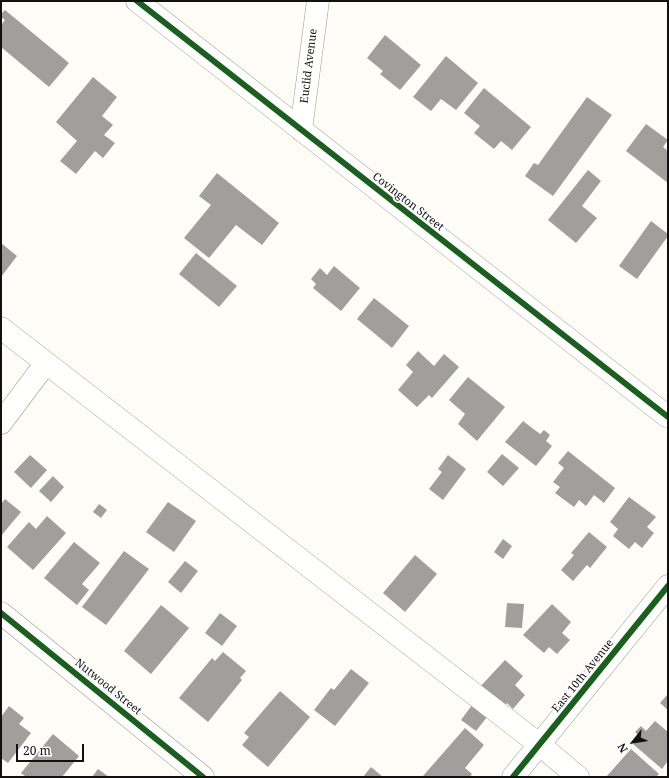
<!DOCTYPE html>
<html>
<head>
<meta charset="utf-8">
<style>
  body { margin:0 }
  #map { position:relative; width:669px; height:778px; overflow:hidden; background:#fdfcf7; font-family:"Noto Serif",serif }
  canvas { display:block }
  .frame { position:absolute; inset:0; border:2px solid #111; pointer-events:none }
  .north { position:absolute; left:613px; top:722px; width:40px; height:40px; -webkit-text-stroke:3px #fff; paint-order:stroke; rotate:240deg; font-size:11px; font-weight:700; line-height:16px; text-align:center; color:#111 }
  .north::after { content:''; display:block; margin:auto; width:14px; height:18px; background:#111; clip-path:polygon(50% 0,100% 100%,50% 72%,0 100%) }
  .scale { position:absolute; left:16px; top:744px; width:68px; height:18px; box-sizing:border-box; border:2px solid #111; border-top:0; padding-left:5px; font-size:12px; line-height:14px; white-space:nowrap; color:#111; -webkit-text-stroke:3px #fff; paint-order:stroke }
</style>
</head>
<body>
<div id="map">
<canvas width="669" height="778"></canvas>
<div class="frame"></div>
<div class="north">N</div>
<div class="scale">20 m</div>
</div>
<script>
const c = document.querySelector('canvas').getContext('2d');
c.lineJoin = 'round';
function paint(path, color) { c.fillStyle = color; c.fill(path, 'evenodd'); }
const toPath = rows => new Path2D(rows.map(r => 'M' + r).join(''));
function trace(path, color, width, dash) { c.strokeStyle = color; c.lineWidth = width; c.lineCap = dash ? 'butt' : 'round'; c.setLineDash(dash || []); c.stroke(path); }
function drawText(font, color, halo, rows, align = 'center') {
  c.font = font + ' "Noto Serif",serif'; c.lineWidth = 4; c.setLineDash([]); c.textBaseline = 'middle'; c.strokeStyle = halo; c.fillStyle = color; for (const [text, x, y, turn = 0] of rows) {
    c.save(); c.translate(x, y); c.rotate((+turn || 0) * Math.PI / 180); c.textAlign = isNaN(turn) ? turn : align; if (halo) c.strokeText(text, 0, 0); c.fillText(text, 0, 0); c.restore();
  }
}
const building = toPath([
  [5,10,69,63,49,87,1,47,1,25,5,20,1,17,1,14],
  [385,35,421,65,400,90,380,74,383,71,367,58],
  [446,56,478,83,456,110,441,99,431,111,413,97],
  [93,77,117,97,102,116,113,125,104,135,115,143,103,158,95,151,76,174,60,161,77,141,56,122],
  [484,88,531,127,512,150,501,141,494,149,474,133,480,126,464,113],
  [587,97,612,115,553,196,525,176,534,163,538,165],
  [646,124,668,140,663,147,668,151,668,183,626,151],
  [588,170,601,181,582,206,597,218,576,243,548,220],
  [217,173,279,223,262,245,236,225,209,258,184,238,211,205,199,196],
  [651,221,668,234,668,236,637,279,619,266],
  [1,243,17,256,1,277],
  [196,253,237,286,219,307,179,274],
  [334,266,360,288,341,311,313,288,316,284,311,279,320,268,327,275],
  [374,298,409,326,392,348,357,319],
  [418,351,434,366,444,354,459,367,432,398,429,395,417,407,398,390,413,372,406,365],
  [468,377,505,407,477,441,458,424,465,414,449,400],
  [523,421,540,434,544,430,550,435,546,441,552,446,536,466,505,442],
  [568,451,615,488,604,503,594,495,586,506,579,500,574,507,555,493,560,487,553,482,564,468,558,463],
  [502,454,519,468,503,486,487,472],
  [30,455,47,470,31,488,14,472],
  [448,455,466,469,443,500,429,489,442,472,438,469],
  [53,476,64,487,51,502,39,491],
  [629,497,656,517,647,527,654,533,642,548,635,542,629,549,613,536,618,529,610,522],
  [5,499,21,512,1,536,1,504],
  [168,502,196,521,174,552,146,532],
  [99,504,107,510,101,518,93,512],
  [47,516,66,533,33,570,7,547,29,522,36,529],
  [589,532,607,547,590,568,587,565,573,581,561,570,574,555,571,553],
  [503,539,512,546,503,559,494,552],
  [74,542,100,563,82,584,89,590,77,605,44,578],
  [124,551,149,569,106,625,82,607],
  [415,555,437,574,405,612,383,593],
  [185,561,198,571,181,593,168,582],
  [507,603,524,604,522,628,505,627],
  [552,604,571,622,562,633,570,640,557,654,549,647,544,653,523,635],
  [161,605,189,628,151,674,124,651],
  [220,613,237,626,222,646,205,633],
  [223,652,246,671,240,678,242,680,208,722,179,698,212,658,215,661],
  [505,660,523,676,515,685,525,695,513,709,507,703,501,710,478,689],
  [351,669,369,683,335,726,314,710,331,688,334,690],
  [280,691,310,717,268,767,242,745,249,737,244,733],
  [668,694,668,710,660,703],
  [472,705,487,717,476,731,461,720],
  [9,706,24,718,19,724,31,733,8,763,1,758,1,717],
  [655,721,668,732,668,763,667,762,662,769,633,744,639,736,635,732,641,726,646,731],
  [465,728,484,745,465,768,472,774,470,777,424,777,423,776],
  [53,734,79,756,62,777,26,777,21,773],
  [631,749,659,774,656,777,606,777],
  [371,767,383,777,363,777],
  [98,769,109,777,92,777]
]);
const minor = toPath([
  [137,1,668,417],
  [301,130,318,1],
  [1,328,540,745,578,777],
  [1,423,46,363],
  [1,613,203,777],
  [513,777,668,586]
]);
const cycleway = toPath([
  [137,1,668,417],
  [1,613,203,777],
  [513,777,668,586]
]);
const streetNames = [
  ["Euclid Avenue",309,66,-83],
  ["Covington Street",408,202,38],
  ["East 10th Avenue",583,676,-51],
  ["Nutwood Street",108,687,39]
];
paint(building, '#a19f9c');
trace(minor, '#979795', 23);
trace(minor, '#fffffe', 22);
trace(cycleway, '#1b5e20', 6);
drawText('11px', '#111', '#fff', streetNames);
</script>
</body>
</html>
